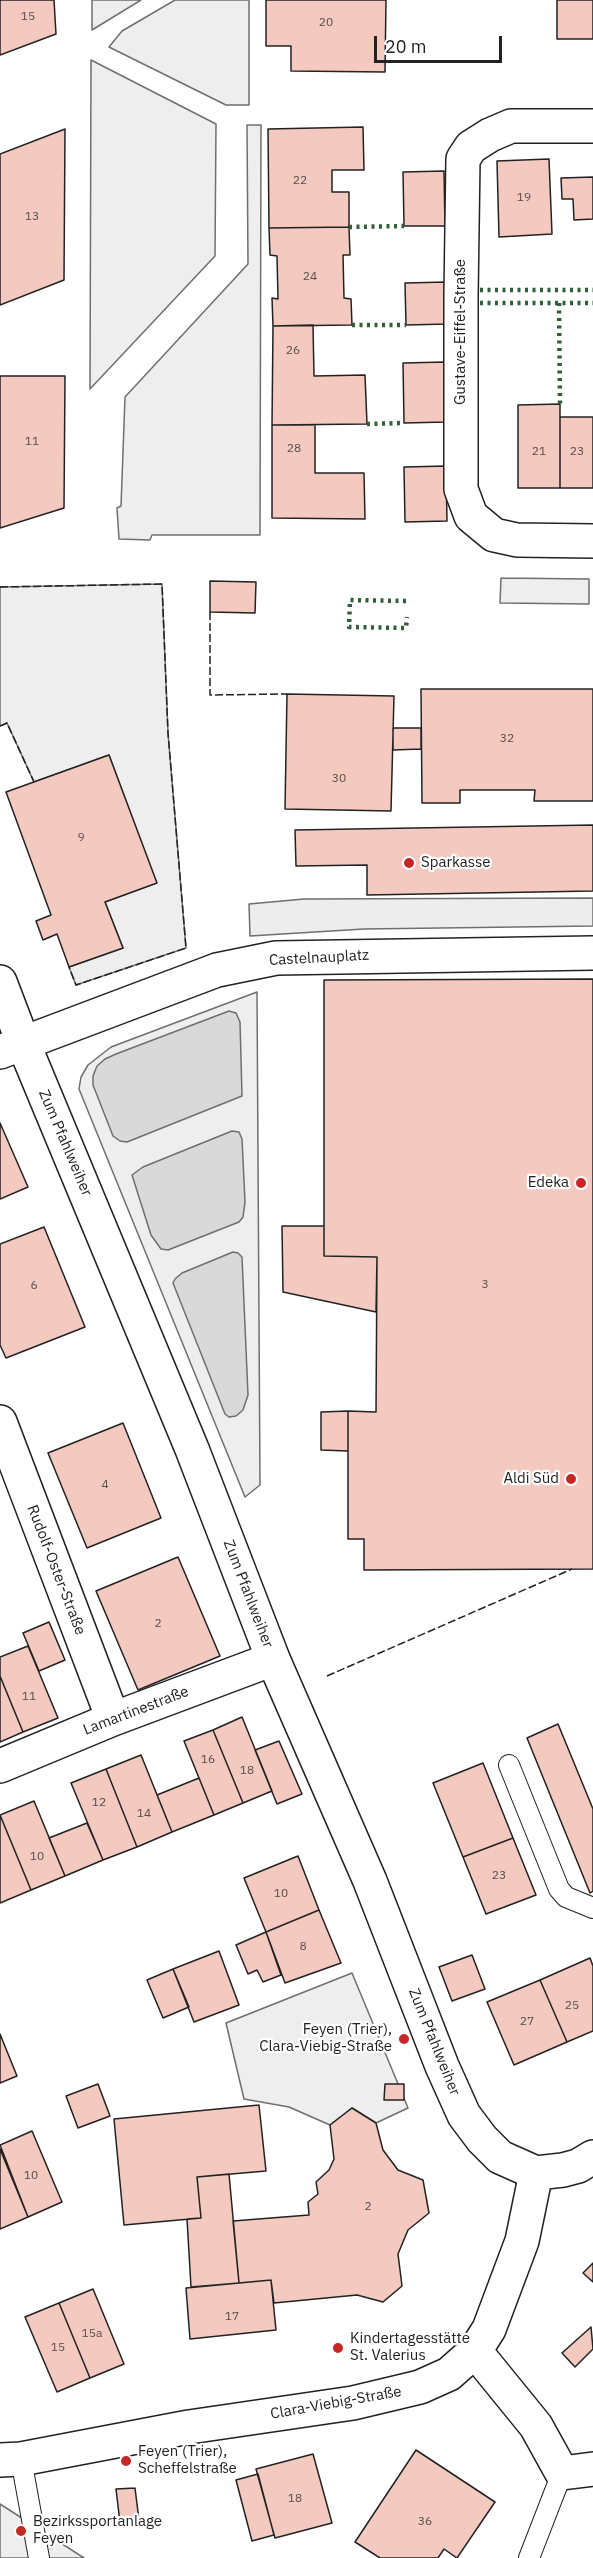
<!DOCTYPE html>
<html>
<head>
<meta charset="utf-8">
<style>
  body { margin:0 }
  #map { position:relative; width:593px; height:2558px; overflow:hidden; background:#fff; font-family:"IBM Plex Sans",sans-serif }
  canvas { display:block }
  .scale { position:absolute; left:374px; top:36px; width:128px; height:27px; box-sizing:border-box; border:3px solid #222; border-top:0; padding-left:8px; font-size:18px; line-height:21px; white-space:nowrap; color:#222; -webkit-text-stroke:4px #fff; paint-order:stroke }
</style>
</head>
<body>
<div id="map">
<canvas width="593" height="2558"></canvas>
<div class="scale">20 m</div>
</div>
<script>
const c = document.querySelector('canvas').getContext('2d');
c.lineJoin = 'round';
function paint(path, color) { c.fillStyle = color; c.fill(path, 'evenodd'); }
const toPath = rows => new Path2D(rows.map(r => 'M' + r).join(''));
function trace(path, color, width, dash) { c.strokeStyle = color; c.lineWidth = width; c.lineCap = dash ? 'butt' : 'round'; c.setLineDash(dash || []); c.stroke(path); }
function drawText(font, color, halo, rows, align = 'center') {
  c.font = font + ' "IBM Plex Sans",sans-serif'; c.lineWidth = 4.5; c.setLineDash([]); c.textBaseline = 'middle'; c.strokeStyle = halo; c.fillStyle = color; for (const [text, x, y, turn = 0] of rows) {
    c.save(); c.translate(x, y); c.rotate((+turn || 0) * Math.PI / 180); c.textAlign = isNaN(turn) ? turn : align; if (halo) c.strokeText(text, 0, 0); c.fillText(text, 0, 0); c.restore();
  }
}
const green = toPath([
  [92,0,141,0,92,30,92,0],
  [175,0,249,0,249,105,226,105,109,47,122,31,175,0],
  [91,60,216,124,215,256,90,389,91,60],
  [247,125,261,125,260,535,152,535,150,540,119,539,117,508,121,506,125,397,248,264,247,125],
  [501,578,589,579,589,604,500,603,501,578],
  [162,584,168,733,186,948,76,985,69,967,123,948,105,902,156,883,109,755,34,782,7,723,0,726,0,587,162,584],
  [257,992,260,1485,245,1497,79,1089,81,1077,88,1065,111,1047,257,992],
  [352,1973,408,2108,376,2123,352,2108,330,2125,289,2107,244,2099,226,2023,352,1973],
  [0,2504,84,2558,0,2558,0,2504]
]);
const parking = toPath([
  [593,898,593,926,364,929,250,936,249,904,304,899,593,898]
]);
const water = toPath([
  [229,1011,236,1013,240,1022,242,1096,127,1142,120,1141,113,1136,93,1085,93,1076,97,1066,105,1059,116,1054,229,1011],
  [232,1131,239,1132,242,1139,245,1202,243,1217,239,1222,168,1250,161,1249,151,1235,132,1175,143,1167,232,1131],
  [233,1252,238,1253,242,1257,248,1395,243,1410,236,1416,229,1417,225,1414,173,1283,175,1279,182,1273,233,1252]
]);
const building = toPath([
  [0,0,54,0,56,34,0,55,0,0],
  [266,0,386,0,385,72,291,71,291,46,266,46,266,0],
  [557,0,593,0,593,39,557,39,557,0],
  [363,127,364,170,332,170,332,192,349,192,349,227,269,228,268,129,363,127],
  [65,129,64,280,0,305,0,154,65,129],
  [549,159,552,234,499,237,497,161,549,159],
  [444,171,445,226,404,226,403,172,444,171],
  [593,177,593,219,574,220,573,199,562,199,561,178,593,177],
  [349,227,350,255,343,255,344,298,351,299,352,325,273,326,272,298,278,299,277,256,270,255,269,228,349,227],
  [447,282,448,324,406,325,405,283,447,282],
  [313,325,314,376,365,375,367,424,272,425,273,326,313,325],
  [445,362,446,422,404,423,403,363,445,362],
  [0,376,65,376,64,508,0,528,0,376],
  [560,404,560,488,518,488,518,405,560,404],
  [560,417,593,417,593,488,560,488,560,417],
  [272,425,315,425,315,473,364,473,365,519,272,518,272,425],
  [446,466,447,521,405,522,404,467,446,466],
  [210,581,256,582,255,613,210,612,210,581],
  [421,689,593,689,593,801,534,801,535,790,460,790,460,803,422,803,421,689],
  [287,694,394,696,391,811,285,809,287,694],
  [393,728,421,728,421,749,393,750,393,728],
  [109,755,157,883,105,902,123,948,69,967,57,934,43,940,36,921,51,915,6,792,109,755],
  [593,825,593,891,367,895,367,865,296,866,295,830,593,825],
  [593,979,593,1569,364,1570,364,1539,348,1539,348,1411,376,1412,377,1257,324,1256,324,980,593,979],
  [0,1123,28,1187,0,1199,0,1123],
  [282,1226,324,1226,324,1256,377,1257,376,1312,283,1292,282,1226],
  [44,1227,85,1327,6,1358,0,1345,0,1244,44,1227],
  [348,1411,348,1451,321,1450,321,1412,348,1411],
  [123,1423,161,1518,87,1548,48,1453,123,1423],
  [178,1557,220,1656,138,1690,96,1591,178,1557],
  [49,1622,65,1660,39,1671,23,1633,49,1622],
  [28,1646,58,1718,23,1732,0,1676,0,1657,28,1646],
  [0,1676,23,1732,0,1742,0,1676],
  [242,1717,272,1791,243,1803,213,1730,242,1717],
  [558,1724,593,1809,593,1891,590,1893,527,1738,558,1724],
  [213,1730,243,1803,214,1815,184,1741,213,1730],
  [279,1741,302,1794,277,1804,255,1750,279,1741],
  [141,1755,172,1832,137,1847,106,1769,141,1755],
  [483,1763,513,1838,463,1857,433,1783,483,1763],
  [106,1769,137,1847,103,1860,71,1783,106,1769],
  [199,1778,214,1815,172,1832,157,1795,199,1778],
  [34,1801,65,1876,31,1890,0,1815,34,1801],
  [0,1815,31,1890,0,1903,0,1815],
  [87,1823,103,1860,65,1876,49,1838,87,1823],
  [513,1838,536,1895,486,1914,463,1857,513,1838],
  [298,1856,319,1910,266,1932,244,1878,298,1856],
  [319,1910,341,1963,285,1983,266,1932,319,1910],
  [266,1932,281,1975,263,1982,257,1970,248,1974,236,1945,266,1932],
  [219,1951,239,2005,194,2022,173,1969,219,1951],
  [472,1955,485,1989,452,2001,439,1967,472,1955],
  [590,1958,593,1966,593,2031,567,2042,540,1980,590,1958],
  [173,1969,189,2007,163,2018,147,1980,173,1969],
  [540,1980,567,2042,514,2065,487,2002,540,1980],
  [0,2034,17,2076,0,2083,0,2034],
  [98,2084,110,2116,78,2128,66,2096,98,2084],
  [385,2084,404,2084,404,2100,384,2100,385,2084],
  [259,2105,266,2171,197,2177,201,2218,124,2225,114,2119,259,2105],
  [352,2108,376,2123,383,2150,398,2170,423,2180,429,2213,408,2230,398,2254,402,2286,383,2302,357,2295,274,2303,271,2280,239,2283,233,2221,309,2215,308,2202,318,2194,316,2182,329,2170,334,2159,330,2125,352,2108],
  [32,2131,62,2202,28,2217,0,2145,32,2131],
  [0,2149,28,2217,0,2229,0,2149],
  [229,2174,239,2283,191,2287,187,2219,201,2218,197,2177,229,2174],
  [593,2263,593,2282,583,2273,593,2263],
  [271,2280,276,2330,190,2339,186,2288,271,2280],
  [93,2289,124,2364,90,2378,59,2303,93,2289],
  [59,2303,90,2378,57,2392,25,2317,59,2303],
  [591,2327,593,2349,575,2367,562,2353,591,2327],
  [416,2450,495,2502,457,2558,444,2549,438,2558,380,2558,355,2542,416,2450],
  [313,2454,332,2523,275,2538,256,2469,313,2454],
  [258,2474,274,2535,252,2541,236,2480,258,2474],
  [135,2488,139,2520,120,2523,116,2489,135,2488]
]);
const service = toPath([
  [509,1765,559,1889,566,1897,593,1908],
  [21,2459,39,2558],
  [529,2558,562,2473]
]);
const minor = toPath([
  [593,126,511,126,490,135,471,147,463,159,461,296,461,489,471,516,494,535,517,540,593,541],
  [0,1052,217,970,276,958,593,953],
  [0,1422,113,1719],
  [0,1766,113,1719,273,1659],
  [475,2351,536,2426,562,2473,593,2469],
  [0,2460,21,2459,189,2427,353,2403,420,2387,449,2374,475,2351,489,2329,522,2241,536,2173]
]);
const tertiary = toPath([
  [0,982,24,1045,192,1449,273,1659,370,1881,442,2066,464,2115,482,2139,500,2157,536,2173,563,2170,578,2166,593,2157]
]);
const hedge = toPath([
  [349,227,404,226],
  [480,290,593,290],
  [480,303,593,303],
  [559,303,560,404],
  [352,325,406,325],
  [367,424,404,423],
  [406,601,350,600,349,627,406,628,407,617]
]);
const fence = toPath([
  [0,587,162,584,168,733,186,948,76,985,69,967],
  [210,612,210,695,287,694],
  [0,726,7,723,34,782],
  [327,1676,572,1569]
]);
const markers = [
  [409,863,6,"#c62828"],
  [581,1183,6,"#c62828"],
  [571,1479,6,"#c62828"],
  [404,2039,6,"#c62828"],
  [338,2348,6,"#c62828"],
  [126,2461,6,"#c62828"],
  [21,2531,6,"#c62828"]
];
const numberNames = [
  ["15",28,17],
  ["20",326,23],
  ["22",300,181],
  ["19",524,198],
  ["13",32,217],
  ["24",310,277],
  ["26",293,351],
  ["11",32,442],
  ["28",294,449],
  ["21",539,452],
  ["23",577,452],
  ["32",507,739],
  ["30",339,779],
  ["9",81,838],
  ["3",485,1285],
  ["6",34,1286],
  ["4",105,1485],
  ["2",158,1624],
  ["11",29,1697],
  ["16",208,1760],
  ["18",247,1771],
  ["12",99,1803],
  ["14",144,1814],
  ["10",37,1857],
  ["23",499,1876],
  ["10",281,1894],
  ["8",303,1947],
  ["25",572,2006],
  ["27",527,2022],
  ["10",31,2176],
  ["2",368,2207],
  ["17",232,2317],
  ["15a",92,2334],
  ["15",58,2348],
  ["18",295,2499],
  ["36",425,2522]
];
const streetNames = [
  ["Gustave-Eiffel-Straße",461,332,-90],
  ["Castelnauplatz",319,958,-3],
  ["Zum Pfahlweiher",65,1143,67],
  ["Rudolf-Oster-Straße",56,1570,69],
  ["Zum Pfahlweiher",248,1594,69],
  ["Lamartinestraße",136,1711,-21],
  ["Zum Pfahlweiher",434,2042,68],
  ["Clara-Viebig-Straße",336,2403,-10]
];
const poiNames = [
  ["Sparkasse",421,863],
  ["Edeka",569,1183,"right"],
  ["Aldi Süd",559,1479,"right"],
  ["Feyen (Trier),",392,2030,"right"],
  ["Clara-Viebig-Straße",392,2047,"right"],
  ["Kindertagesstätte",350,2339],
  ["St. Valerius",350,2356],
  ["Feyen (Trier),",138,2452],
  ["Scheffelstraße",138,2469],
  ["Bezirkssportanlage",33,2522],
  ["Feyen",33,2539]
];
paint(green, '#eee');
trace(green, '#6f6f6f', 1.5);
paint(parking, '#ededed');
trace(parking, '#6f6f6f', 1.5);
paint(water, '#d9d9d9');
trace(water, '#6f6f6f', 1.5);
paint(building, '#f3c9c0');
trace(building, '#222', 1.5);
trace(service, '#222', 22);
trace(minor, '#222', 36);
trace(tertiary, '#222', 36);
trace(service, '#fff', 20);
trace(minor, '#fff', 33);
trace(tertiary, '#fff', 33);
trace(hedge, '#2f5e38', 4.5, [3, 4.5]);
trace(fence, '#222', 1.5, [8, 3]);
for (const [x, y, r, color] of markers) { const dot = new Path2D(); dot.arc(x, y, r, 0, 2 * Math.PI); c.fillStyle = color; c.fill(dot); trace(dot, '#fff', 2); }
drawText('12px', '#564c4a', null, numberNames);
drawText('15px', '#222', '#fff', streetNames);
drawText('15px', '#222', '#fff', poiNames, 'left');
</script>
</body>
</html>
